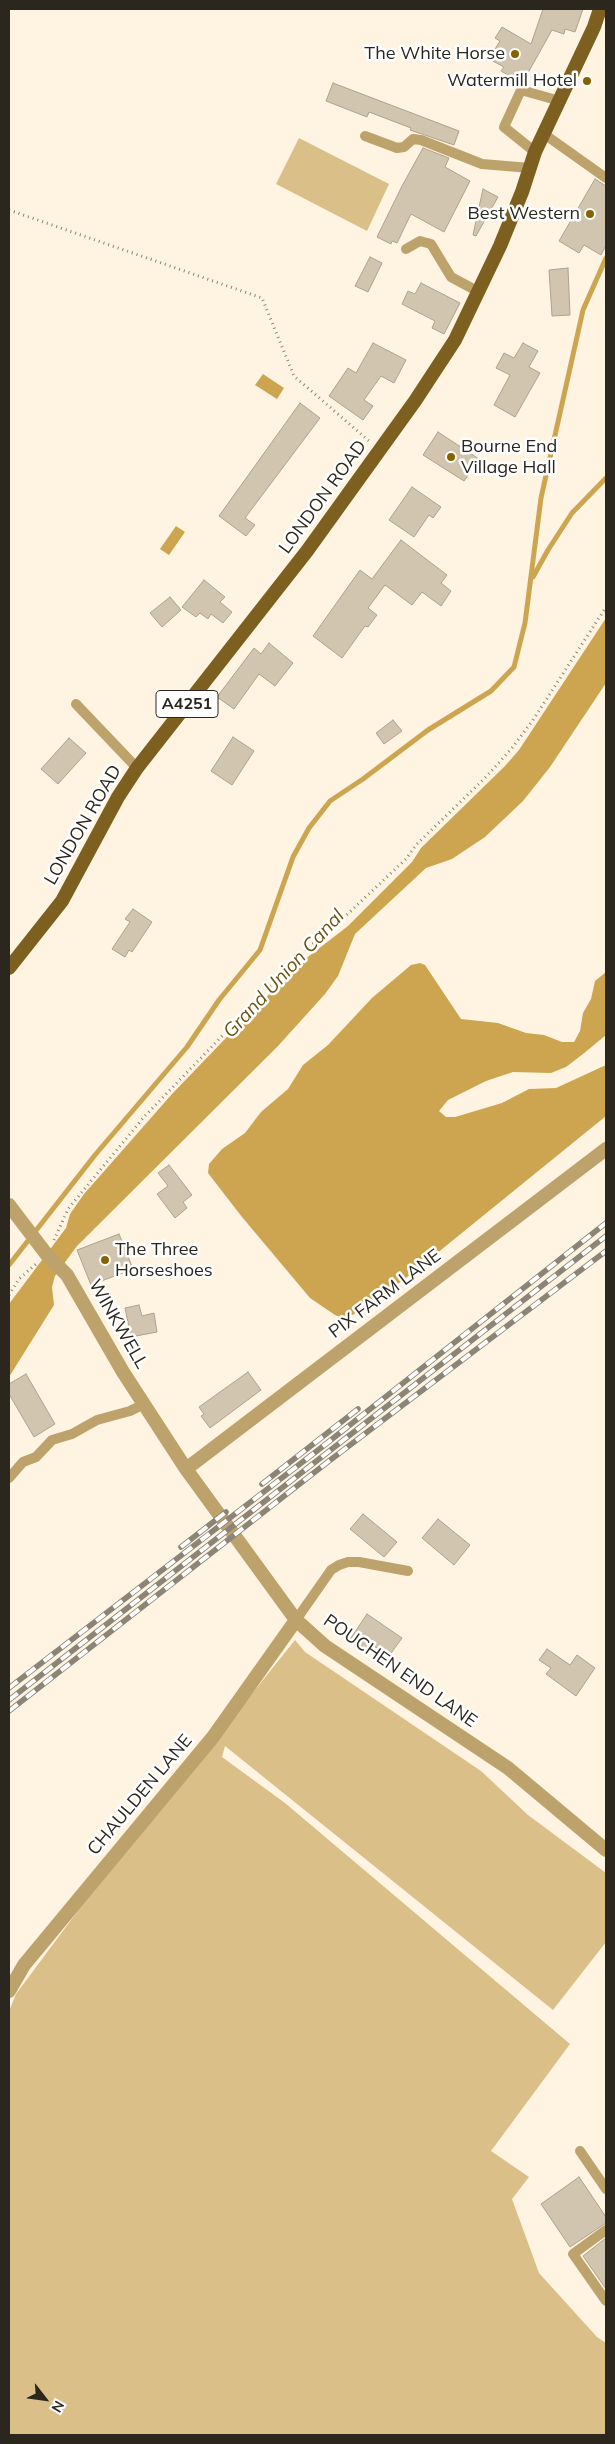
<!DOCTYPE html>
<html>
<head>
<meta charset="utf-8">
<style>
  body { margin:0 }
  #map { position:relative; width:615px; height:2444px; overflow:hidden; background:#fef4e1; font-family:Mulish,sans-serif }
  canvas { display:block }
  .frame { position:absolute; inset:0; border:10px solid #2b261e; pointer-events:none }
  .north { position:absolute; left:20px; top:2374px; width:50px; height:50px; -webkit-text-stroke:4px #fff; paint-order:stroke; rotate:120deg; font-size:14px; font-weight:700; line-height:20px; text-align:center; color:#2b261e }
  .north::after { content:''; display:block; margin:auto; width:18px; height:22px; background:#2b261e; clip-path:polygon(50% 0,100% 100%,50% 72%,0 100%) }
</style>
</head>
<body>
<div id="map">
<canvas width="615" height="2444"></canvas>
<div class="frame"></div>
<div class="north">N</div>
</div>
<script>
const c = document.querySelector('canvas').getContext('2d');
c.lineJoin = 'round';
function paint(path, color) { c.fillStyle = color; c.fill(path, 'evenodd'); }
const toPath = rows => new Path2D(rows.map(r => 'M' + r).join(''));
function trace(path, color, width, dash) { c.strokeStyle = color; c.lineWidth = width; c.lineCap = dash ? 'butt' : 'round'; c.setLineDash(dash || []); c.stroke(path); }
function drawText(font, color, halo, rows, align = 'center') {
  c.font = font + ' Mulish,sans-serif'; c.lineWidth = 5; c.setLineDash([]); c.textBaseline = 'middle'; c.strokeStyle = halo; c.fillStyle = color; for (const [text, x, y, turn = 0] of rows) {
    c.save(); c.translate(x, y); c.rotate((+turn || 0) * Math.PI / 180); c.textAlign = isNaN(turn) ? turn : align; if (halo) c.strokeText(text, 0, 0); c.fillText(text, 0, 0); c.restore();
  }
}
const green = toPath([
  [299,138,389,184,367,231,276,184],
  [295,1640,305,1652,481,1771,528,1815,606,1873,606,1942,553,2010,225,1746,222,1757,285,1803,570,2044,491,2151,529,2177,512,2199,539,2273,597,2337,606,2343,606,2435,9,2435,9,2011,16,1994,77,1912]
]);
const water = toPath([
  [263,374,284,388,277,399,255,385],
  [176,526,185,532,169,555,160,549],
  [606,618,606,683,550,767,523,801,485,837,452,859,426,868,355,934,338,976,325,994,278,1046,77,1246,55,1276,52,1287,54,1305,9,1377,9,1304,66,1228,70,1214,84,1194,172,1094,249,1014,304,960,348,926,412,862,421,848,505,766,519,750],
  [420,963,425,965,461,1019,498,1023,526,1033,544,1035,562,1042,574,1042,580,1031,583,1013,591,999,595,981,606,972,606,1035,583,1054,566,1067,551,1073,513,1072,486,1081,448,1100,439,1111,446,1117,455,1117,502,1103,529,1089,556,1088,606,1065,606,1116,415,1271,378,1299,346,1319,335,1315,310,1298,242,1217,208,1173,209,1164,222,1149,245,1133,261,1112,288,1089,303,1065,328,1045,372,998,411,965]
]);
const stream = toPath([
  [533,577,548,550,572,513,606,478],
  [9,1265,95,1155,187,1047,219,1000,260,950,293,857,309,828,330,801,363,779,428,730,491,691,514,667,525,623,541,498,583,310,606,258]
]);
const building = toPath([
  [543,9,583,9,575,32,565,29,564,34,552,30,524,80,519,77,517,80,501,71,504,67,489,59,500,41,495,38,502,27,531,44,543,9],
  [333,83,459,131,454,145,410,130,411,128,369,112,367,117,326,101,333,83],
  [423,148,449,158,445,167,470,181,444,232,411,214,397,243,392,241,391,244,377,237,402,186,423,148],
  [595,179,606,186,606,245,601,255,584,245,579,253,559,241,595,179],
  [483,189,498,197,476,236,473,235,483,189],
  [370,257,382,263,368,292,355,286,370,257],
  [568,268,570,315,552,316,549,270,568,268],
  [421,283,460,303,444,334,432,328,435,321,402,304,408,291,415,294,421,283],
  [373,343,406,360,394,383,381,376,364,400,373,406,363,420,329,396,348,368,356,373,373,343],
  [523,343,538,351,529,367,540,373,515,417,494,405,510,375,496,368,504,353,514,358,523,343],
  [300,403,320,418,245,518,255,525,246,536,219,516,300,403],
  [438,432,479,459,464,481,423,455,438,432],
  [412,487,441,507,433,518,429,515,414,537,389,520,412,487],
  [401,540,447,575,441,583,451,591,441,606,422,592,412,605,385,585,368,608,377,615,368,627,365,626,342,658,313,636,360,570,372,579,401,540],
  [204,580,225,597,220,602,232,612,223,623,211,614,208,619,200,613,196,617,182,607,204,580],
  [170,597,181,610,162,627,150,613,170,597],
  [269,643,293,663,275,686,259,674,234,709,217,697,254,648,261,654,269,643],
  [393,720,402,731,384,744,376,733,393,720],
  [233,737,254,751,232,785,211,771,233,737],
  [69,738,86,753,58,784,41,769,69,738],
  [133,909,152,922,132,952,129,950,125,957,112,949,130,922,125,919,133,909],
  [169,1165,192,1195,183,1202,187,1208,175,1218,157,1194,168,1186,158,1173,169,1165],
  [119,1234,133,1269,91,1285,77,1250,119,1234],
  [139,1305,142,1316,154,1313,157,1332,131,1337,125,1308,139,1305],
  [248,1372,261,1390,210,1428,201,1416,204,1414,199,1407,248,1372],
  [26,1374,55,1424,34,1437,9,1394,9,1384,26,1374],
  [363,1514,397,1542,384,1557,350,1529,363,1514],
  [438,1519,470,1545,454,1565,422,1538,438,1519],
  [367,1614,402,1638,389,1656,371,1644,365,1652,349,1641,367,1614],
  [547,1649,570,1665,577,1655,595,1668,576,1696,546,1674,551,1668,539,1660,547,1649],
  [579,2177,606,2217,606,2223,570,2247,541,2204,579,2177],
  [606,2238,606,2289,583,2256,606,2238]
]);
const path = toPath([
  [9,210,262,298,294,376,369,441],
  [54,1240,68,1209,144,1117,304,951,337,924,406,859,416,845,486,777,512,748,533,720,606,607],
  [9,1295,19,1279,36,1264]
]);
const service = toPath([
  [544,134,606,178],
  [365,136,397,148,404,147,413,139,421,140,482,164,530,168],
  [535,152,504,127,521,90,560,101],
  [406,249,420,241,431,244,451,277,479,292],
  [76,704,137,768],
  [9,1478,23,1462,36,1457,52,1440,72,1434,97,1420,130,1411,144,1404],
  [296,1620,331,1570,339,1565,348,1562,359,1562,408,1571],
  [580,2151,606,2189],
  [606,2230,573,2254,606,2301]
]);
const minor = toPath([
  [9,1205,47,1255,67,1275,123,1372,186,1469,296,1620,325,1646,508,1768,606,1850],
  [186,1469,606,1149],
  [9,1991,24,1965,213,1737,296,1620]
]);
const primary = toPath([
  [9,968,62,901,118,797,137,768,307,551,415,401,455,340,500,246,522,192,535,152,594,27,600,9]
]);
const rail = toPath([
  [262,1484,358,1409],
  [181,1547,226,1512],
  [9,1688,322,1447,606,1223],
  [9,1700,606,1236],
  [9,1711,329,1461,606,1251]
]);
const markers = [
  [515,54,5,"#876300"],
  [587,81,5,"#876300"],
  [590,214,5,"#876300"],
  [451,457,5,"#876300"],
  [105,1260,5,"#876300"]
];
const shields = [
  [187,704,62]
];
const shieldNames = [
  ["A4251",187,704]
];
const poiNames = [
  ["The White Horse",505,54],
  ["Watermill Hotel",577,81],
  ["Best Western",580,214],
  ["Bourne End",461,447,"left"],
  ["Village Hall",461,468,"left"],
  ["The Three",115,1250,"left"],
  ["Horseshoes",115,1271,"left"]
];
const streetNames = [
  ["LONDON ROAD",323,497,-54],
  ["LONDON ROAD",83,825,-60],
  ["PIX FARM LANE",385,1294,-37],
  ["WINKWELL",118,1324,60],
  ["POUCHEN END LANE",400,1671,35],
  ["CHAULDEN LANE",140,1795,-50]
];
const waterNames = [
  ["Grand Union Canal",284,974,-47]
];
paint(green, '#dbbf88');
paint(water, '#cda550');
trace(stream, '#cda550', 5);
paint(building, '#d1c5af');
trace(building, '#ada28c', 1);
trace(path, '#8c8578', 3, [1, 4]);
trace(service, '#bda26c', 10);
trace(minor, '#bda26c', 14);
trace(primary, '#7d6020', 14);
trace(rail, '#8c8477', 5.5);
trace(rail, '#fff', 4, [11]);
for (const [x, y, r, color] of markers) { const dot = new Path2D(); dot.arc(x, y, r, 0, 2 * Math.PI); c.fillStyle = color; c.fill(dot); trace(dot, '#fff', 2); }
for (const [x, y, w] of shields) { const box = new Path2D(); box.roundRect(x - w / 2, y - 13.5, w, 27, 4); c.fillStyle = '#fff'; c.fill(box); trace(box, '#2b261e', 1); }
drawText('bold 16px', '#2b261e', null, shieldNames);
drawText('18px', '#2b261e', '#fff', poiNames, 'right');
drawText('18px', '#2b261e', '#fff', streetNames);
drawText('italic 19px', '#6c510f', '#fff', waterNames);
</script>
</body>
</html>
